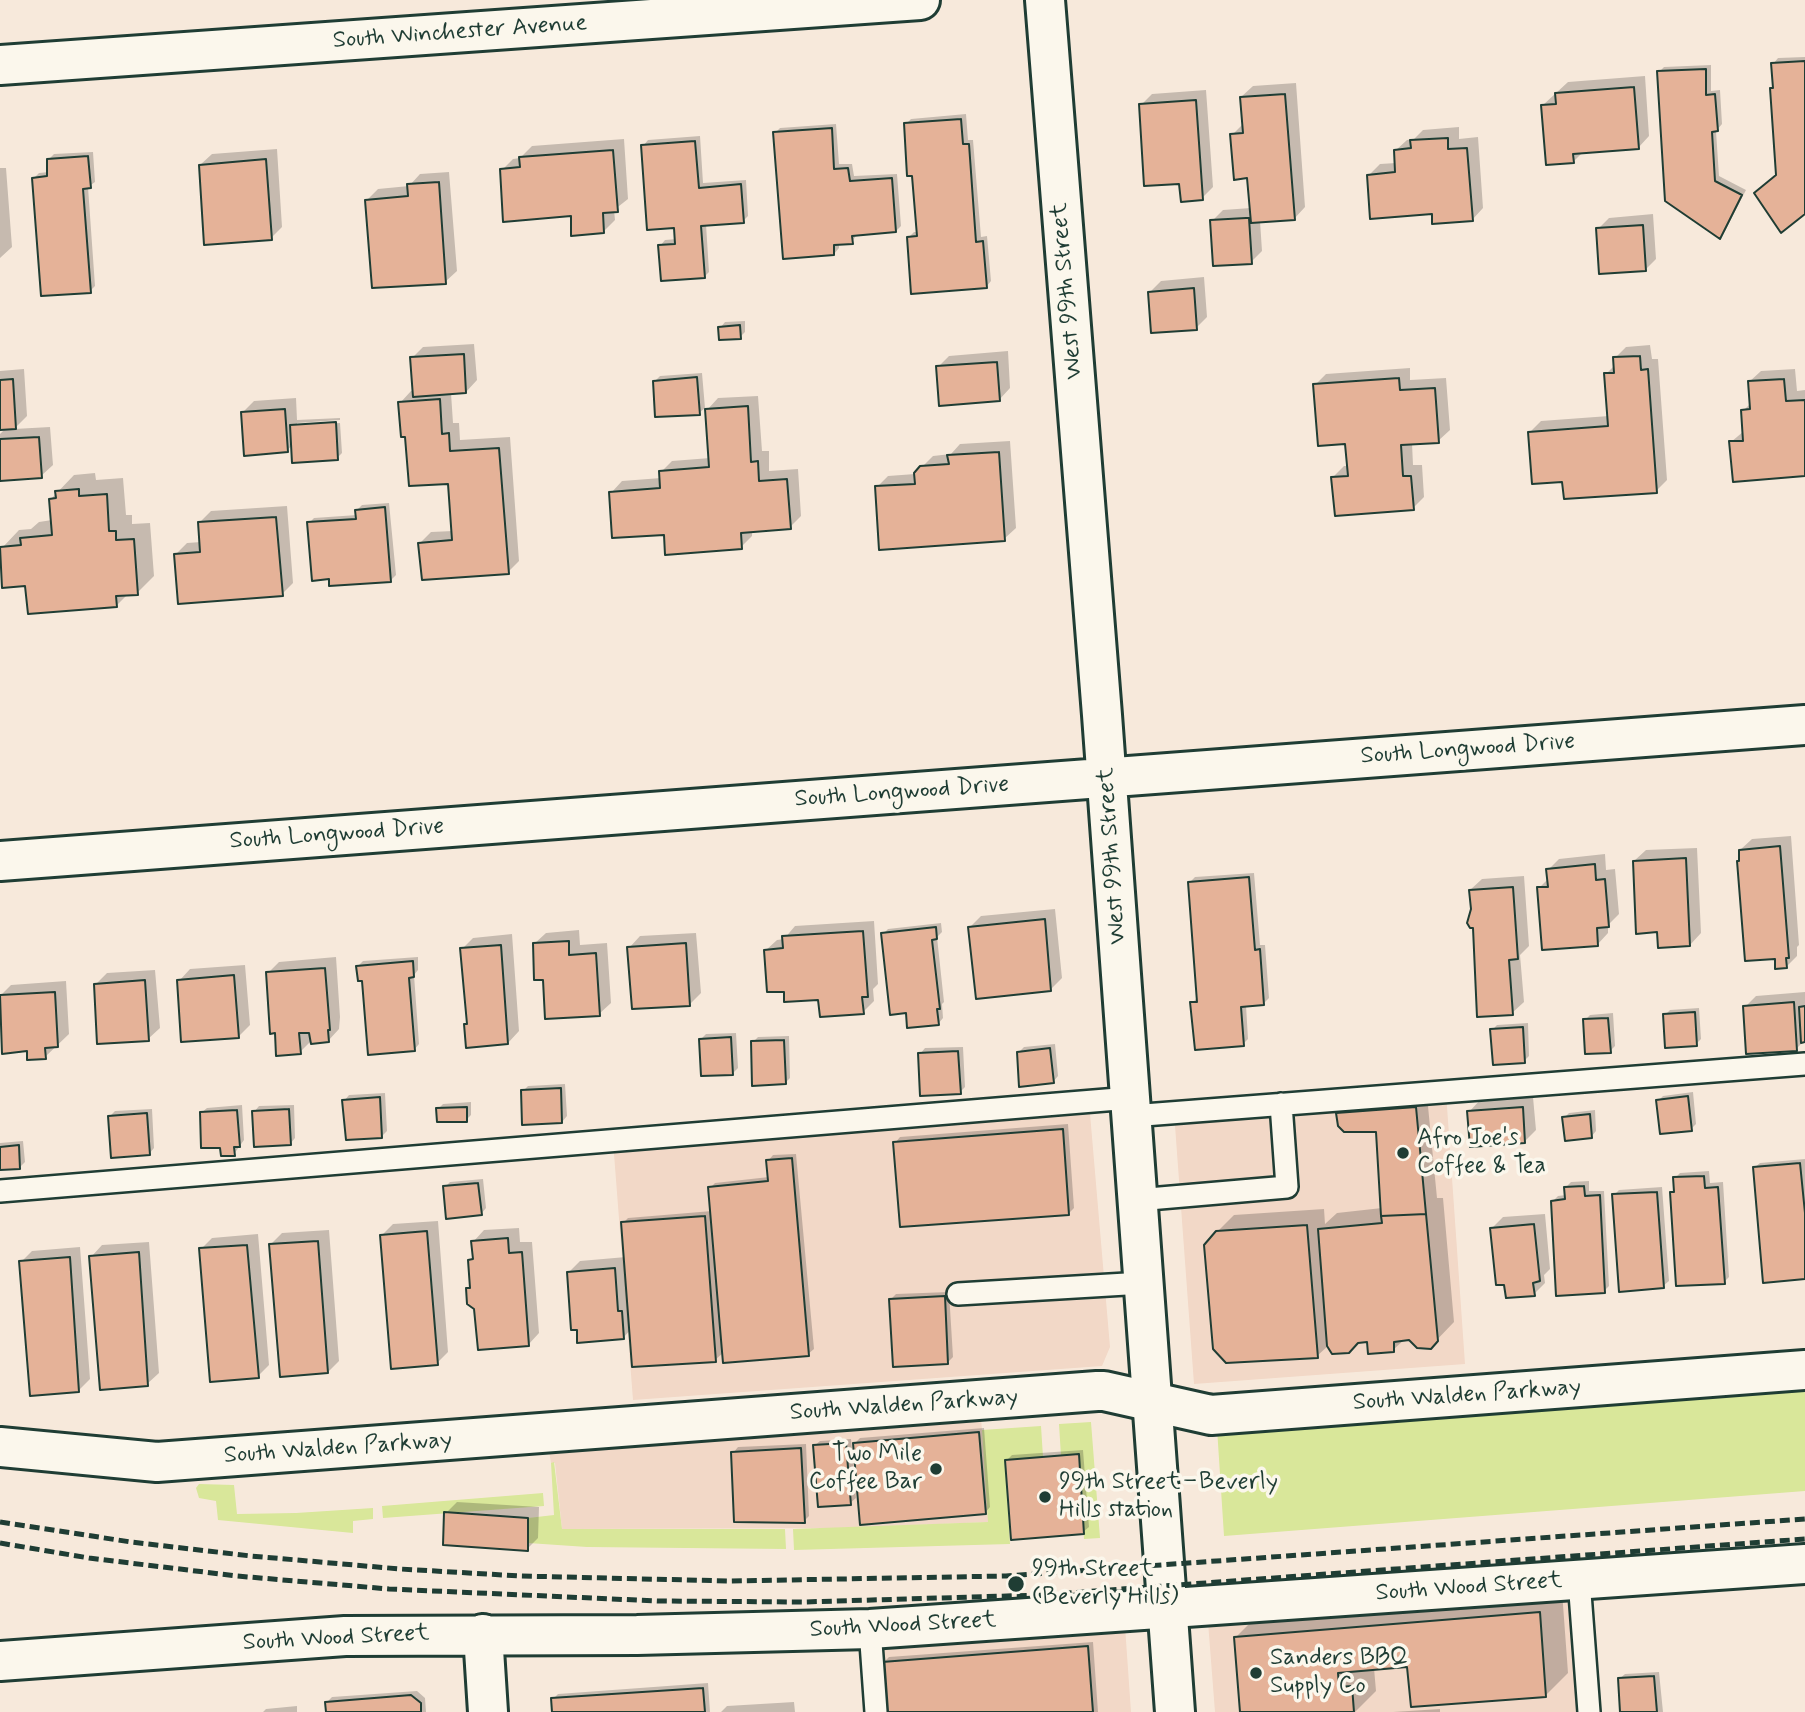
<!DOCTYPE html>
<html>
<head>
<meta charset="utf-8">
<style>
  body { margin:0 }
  canvas { display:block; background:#f7e9db }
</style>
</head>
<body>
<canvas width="1805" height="1712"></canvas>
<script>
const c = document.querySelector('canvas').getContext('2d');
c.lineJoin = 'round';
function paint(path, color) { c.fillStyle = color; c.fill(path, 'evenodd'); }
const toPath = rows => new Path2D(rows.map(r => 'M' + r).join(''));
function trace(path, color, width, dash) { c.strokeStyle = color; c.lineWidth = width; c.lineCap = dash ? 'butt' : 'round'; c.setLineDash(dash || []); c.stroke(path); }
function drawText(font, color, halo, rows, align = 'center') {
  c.font = font + ' Mynerve,sans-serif'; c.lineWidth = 7; c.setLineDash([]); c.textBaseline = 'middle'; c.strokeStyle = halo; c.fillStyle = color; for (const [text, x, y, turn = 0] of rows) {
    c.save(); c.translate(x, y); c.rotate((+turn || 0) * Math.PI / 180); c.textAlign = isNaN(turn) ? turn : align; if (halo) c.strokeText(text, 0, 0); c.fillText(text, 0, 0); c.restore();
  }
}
const built = toPath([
  [1446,1092,1465,1364,1194,1384,1174,1112],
  [1089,1102,1110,1347,1102,1366,633,1400,613,1141],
  [981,1418,989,1522,842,1528,562,1529,555,1463,551,1463,549,1451],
  [1580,1596,1589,1712,1215,1712,1208,1622],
  [1125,1626,1131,1712,864,1712,859,1646]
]);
const green = toPath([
  [1805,1388,1805,1491,1224,1536,1217,1428],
  [1091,1422,1100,1538,1084,1539,1079,1455,1061,1456,1059,1424],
  [1041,1426,1043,1457,1005,1460,1010,1544,794,1550,793,1529,988,1522,982,1430],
  [554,1462,562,1529,785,1529,786,1549,587,1547,528,1543,528,1518,554,1515,551,1463],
  [199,1484,234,1485,237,1514,296,1513,373,1508,373,1519,353,1521,353,1533,218,1520,216,1501,199,1498,196,1488],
  [543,1493,544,1506,383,1518,382,1506]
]);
const shadow = toPath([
  [1805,57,1805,212,1778,175,1771,89,1775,86,1773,64,1778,58],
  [1711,65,1711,91,1720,90,1722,124,1716,131,1719,176,1746,190,1725,231,1720,236,1659,72,1664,67],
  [1645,76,1649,136,1638,148,1584,151,1574,161,1543,105,1568,82],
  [1296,83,1305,207,1294,219,1260,221,1262,251,1251,262,1212,221,1223,210,1251,208,1249,176,1232,135,1244,123,1241,97,1253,86],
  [1206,90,1213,187,1202,198,1181,182,1141,105,1152,94],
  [966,114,968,140,973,140,981,237,987,236,991,281,986,287,909,237,914,232,918,232,914,174,906,124,911,119],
  [836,124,839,164,852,164,854,176,897,174,901,226,896,231,857,234,852,242,839,243,839,248,834,254,775,133,780,128],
  [1459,127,1459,139,1478,137,1483,208,1472,220,1434,212,1369,175,1380,164,1396,163,1395,151,1407,140,1414,139,1423,130],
  [700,136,703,183,746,180,748,216,743,221,706,224,709,272,704,277,660,246,665,240,677,239,675,226,643,146,648,140],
  [624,139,628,199,614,210,615,220,604,231,502,170,513,159,520,158,532,146],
  [277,149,282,227,271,238,200,165,212,154],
  [93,152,95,182,88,187,95,286,90,291,34,178,39,173,49,172,49,159,54,154],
  [0,168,6,168,12,247,0,258],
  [449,172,457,271,445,282,367,200,378,189,409,186,420,174],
  [1653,214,1656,259,1645,270,1598,229,1609,218],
  [1204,277,1207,317,1196,328,1150,292,1161,281],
  [745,321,745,332,740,337,720,328,725,322],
  [474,344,477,380,466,392,451,393,453,423,459,423,460,440,510,437,519,561,508,572,420,543,431,532,453,531,450,482,407,435,400,403,411,391,414,391,412,358,423,347],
  [1650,345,1652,359,1658,359,1667,480,1656,491,1564,480,1530,432,1541,421,1609,416,1606,374,1615,365,1615,358,1626,347],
  [1008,351,1010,388,999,400,938,367,949,356],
  [1410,368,1410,380,1446,378,1450,430,1438,441,1412,443,1413,465,1422,465,1424,497,1413,508,1333,477,1344,466,1349,466,1347,442,1315,385,1326,374],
  [24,369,27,416,14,429,50,427,53,465,41,476,0,479,0,434,6,428,0,428,0,371],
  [1795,369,1797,391,1805,390,1805,475,1731,442,1744,431,1743,411,1751,403,1749,382,1761,371],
  [702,373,705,408,699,413,655,381,660,376],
  [758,396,762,451,769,451,769,471,798,469,801,516,790,527,752,530,752,536,741,547,665,533,611,493,622,481,661,478,661,472,672,461,710,458,707,410,718,398],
  [296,398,297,420,340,418,340,420,297,423,297,426,340,423,342,453,337,458,293,445,287,450,243,412,254,401],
  [1010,441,1016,528,1004,539,877,487,888,476,915,474,933,456,951,454,960,444],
  [95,473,96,480,123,478,126,515,132,515,132,524,150,523,154,576,137,593,128,594,116,606,27,585,2,548,19,530,31,529,39,522,52,520,51,499,74,475],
  [389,503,396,575,391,580,330,577,309,523,314,518,357,515,357,510,362,505],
  [287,506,293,583,282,594,176,554,187,543,201,542,200,522,211,511],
  [1791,836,1799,945,1797,947,1797,956,1786,967,1777,957,1740,850,1752,839],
  [1697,848,1701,933,1690,945,1634,861,1646,850],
  [1605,854,1606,870,1615,869,1619,914,1608,925,1608,933,1597,945,1539,888,1549,878,1548,870,1559,859],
  [1254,873,1260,945,1265,945,1269,998,1263,1004,1246,1005,1248,1039,1243,1044,1192,1003,1198,997,1190,882,1195,877],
  [1524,876,1529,946,1520,955,1524,1002,1512,1013,1473,909,1470,890,1482,879],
  [1055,909,1062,978,1050,990,970,927,981,916],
  [874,921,878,984,873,989,874,1001,863,1012,785,990,765,951,777,940,784,939,795,926],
  [941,923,942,932,937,937,944,1002,942,1004,943,1018,938,1024,907,1011,883,934,888,929],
  [579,930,580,945,607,943,611,1003,599,1014,545,978,534,944,546,933],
  [696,933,701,993,690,1004,629,948,640,936],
  [512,934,519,1031,508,1043,466,1025,469,1022,462,949,473,938],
  [336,957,340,1017,339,1029,328,1041,312,1040,300,1052,268,973,279,962],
  [418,957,418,970,414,975,419,1044,414,1050,364,979,358,966,363,961],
  [245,965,250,1025,238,1037,179,981,190,969],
  [155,970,160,1028,148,1039,95,985,107,973],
  [66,981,69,1034,45,1057,28,1049,4,1052,0,996,11,985],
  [1805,992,1805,1040,1796,1049,1745,1007,1756,996],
  [1699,1008,1701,1039,1696,1044,1665,1015,1670,1010],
  [1613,1013,1615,1046,1610,1051,1585,1020,1590,1015],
  [1528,1023,1529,1056,1524,1061,1492,1030,1497,1025],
  [736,1033,738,1068,733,1073,701,1039,706,1034],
  [789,1036,790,1078,785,1083,753,1042,758,1037],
  [1055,1044,1058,1076,1053,1082,1019,1052,1024,1047],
  [963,1047,965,1087,960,1092,920,1054,925,1048],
  [565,1084,567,1116,562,1122,523,1091,528,1086],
  [1693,1092,1696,1124,1691,1129,1658,1101,1663,1096],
  [385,1093,387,1131,382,1136,344,1101,349,1095],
  [1427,1096,1437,1198,1443,1198,1454,1322,1430,1347,1409,1339,1405,1339,1393,1350,1368,1340,1329,1345,1317,1356,1217,1232,1234,1215,1324,1209,1325,1224,1337,1213,1382,1208,1378,1130,1338,1113,1349,1102],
  [1533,1097,1536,1130,1524,1142,1469,1112,1480,1100],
  [471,1102,471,1115,466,1120,438,1109,443,1104],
  [242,1105,244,1140,234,1154,221,1146,201,1113,207,1108],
  [294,1105,295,1138,290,1144,254,1112,259,1106],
  [152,1109,154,1148,149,1154,110,1116,115,1111],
  [1595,1110,1596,1131,1591,1137,1564,1118,1569,1113],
  [1068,1124,1074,1208,1069,1213,895,1143,900,1137],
  [23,1141,25,1162,20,1167,0,1169,0,1143],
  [796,1154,814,1349,808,1354,724,1352,715,1360,631,1329,624,1337,569,1272,580,1261,626,1257,623,1223,628,1218,712,1211,710,1188,715,1183,769,1177,768,1161,773,1155],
  [1805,1159,1805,1277,1754,1168,1760,1163],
  [1709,1171,1710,1183,1723,1182,1729,1277,1724,1282,1672,1193,1675,1189,1675,1178,1680,1173],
  [483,1179,486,1208,481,1214,445,1187,450,1182],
  [1589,1181,1589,1191,1604,1191,1609,1286,1604,1291,1553,1201,1558,1196,1566,1195,1566,1187,1571,1182],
  [1662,1187,1669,1281,1663,1286,1614,1195,1619,1190],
  [1545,1214,1550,1269,1544,1275,1545,1283,1534,1294,1492,1228,1503,1217],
  [438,1221,448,1352,437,1363,381,1236,393,1224],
  [519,1228,520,1242,532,1242,539,1333,528,1345,476,1308,468,1289,472,1285,470,1260,474,1256,473,1242,484,1230],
  [329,1230,339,1361,328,1372,271,1244,282,1233],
  [258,1234,269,1365,258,1376,201,1249,212,1238],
  [149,1242,159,1373,147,1384,91,1257,102,1245],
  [80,1247,90,1379,79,1390,21,1262,32,1251],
  [949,1292,953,1357,948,1362,891,1299,896,1294],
  [984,1428,990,1507,985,1513,855,1443,860,1438],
  [851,1439,856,1498,850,1503,814,1446,820,1441],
  [806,1444,809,1516,804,1521,733,1453,738,1447],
  [1083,1450,1089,1527,1083,1532,1007,1460,1012,1455],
  [457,1502,539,1507,538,1538,527,1549,446,1513],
  [1562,1591,1568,1673,1546,1695,1409,1665,1374,1668,1376,1691,1355,1712,1241,1712,1235,1638,1258,1615],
  [1093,1642,1098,1712,888,1712,884,1662,889,1657],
  [1659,1672,1663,1712,1622,1712,1619,1679,1625,1674],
  [708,1683,710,1712,554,1712,553,1699,558,1694],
  [417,1691,425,1698,426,1712,328,1712,327,1702,332,1697],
  [794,1702,795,1712,721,1712,727,1706],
  [297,1706,297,1712,263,1712,266,1709],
  [1440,1709,1440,1712,1393,1712]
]);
const building = toPath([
  [1805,61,1805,214,1781,233,1754,193,1776,175,1770,88,1773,88,1771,63,1805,61],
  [1706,69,1706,95,1715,94,1718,131,1712,132,1715,181,1742,195,1720,239,1665,201,1657,71,1706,69],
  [1634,87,1639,149,1573,154,1574,163,1546,165,1541,105,1556,104,1555,93,1634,87],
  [1285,94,1295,220,1251,223,1247,178,1234,180,1230,134,1243,133,1240,97,1285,94],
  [1196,100,1203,200,1181,202,1179,184,1144,186,1139,104,1196,100],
  [961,119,963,144,969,144,976,242,983,241,987,288,911,294,907,237,917,236,912,176,907,176,904,123,961,119],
  [832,128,834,169,848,168,850,181,892,178,896,232,852,236,853,244,834,245,834,255,783,259,773,132,832,128],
  [1448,138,1448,149,1467,148,1473,221,1432,224,1432,214,1370,219,1367,175,1395,172,1394,150,1411,148,1410,140,1448,138],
  [695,141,699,188,741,184,744,223,701,226,705,278,661,281,658,245,675,244,674,228,647,230,641,145,695,141],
  [613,150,618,212,603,213,604,233,571,236,571,216,503,222,500,169,520,167,519,157,613,150],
  [88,156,91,188,83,189,91,293,41,296,32,178,47,176,47,159,88,156],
  [266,159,272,240,204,245,199,165,266,159],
  [439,182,446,284,372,288,365,200,408,196,407,184,439,182],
  [1246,218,1249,218,1252,264,1213,266,1210,220,1246,218],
  [1643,225,1646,271,1599,274,1596,228,1643,225],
  [1194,288,1197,330,1151,333,1148,292,1194,288],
  [740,325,741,339,719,340,718,327,740,325],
  [464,354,466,393,413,397,410,357,464,354],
  [1640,356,1641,370,1648,369,1657,493,1564,499,1562,482,1532,484,1528,432,1608,426,1604,373,1614,373,1613,357,1640,356],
  [997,362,1000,401,939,406,936,366,997,362],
  [697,377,700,415,655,417,653,381,697,377],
  [1399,378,1400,390,1435,388,1439,443,1401,445,1403,476,1411,476,1414,510,1335,516,1331,477,1348,476,1345,444,1318,446,1313,384,1399,378],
  [13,379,16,429,0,430,0,380,13,379],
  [1784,379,1786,401,1805,400,1805,476,1733,482,1729,441,1743,441,1741,410,1750,409,1748,381,1784,379],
  [440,399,442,434,449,433,450,451,499,448,509,574,422,580,418,543,452,540,448,484,409,486,405,437,401,437,398,402,440,399],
  [748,406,751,462,758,461,759,481,787,479,791,529,741,533,742,549,665,555,664,535,612,538,609,492,660,488,659,471,709,467,705,409,748,406],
  [285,409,288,452,244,456,241,412,285,409],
  [336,422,338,460,292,463,290,425,336,422],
  [39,437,42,478,0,481,0,439,39,437],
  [999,452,1005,541,879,550,875,486,915,484,914,473,920,466,949,464,947,455,999,452],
  [79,489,79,496,107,494,109,531,116,531,116,540,134,539,138,595,116,596,117,607,28,614,25,586,2,588,0,547,21,545,20,538,52,535,49,499,56,498,55,491,79,489],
  [385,507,391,582,329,586,329,579,312,581,307,522,356,519,355,510,385,507],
  [276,517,283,596,178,604,174,554,200,552,198,522,276,517],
  [1780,846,1789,958,1786,958,1787,968,1775,969,1775,959,1745,961,1737,861,1739,861,1739,850,1780,846],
  [1686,858,1690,946,1658,948,1657,932,1636,934,1633,861,1686,858],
  [1595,864,1596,880,1605,879,1609,927,1597,928,1598,946,1542,950,1537,887,1548,887,1546,869,1595,864],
  [1249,877,1255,950,1260,949,1264,1005,1241,1007,1244,1046,1195,1050,1190,1002,1197,1002,1188,882,1249,877],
  [1513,887,1518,959,1509,960,1513,1015,1477,1017,1473,928,1470,928,1467,923,1471,909,1469,890,1513,887],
  [1045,919,1051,991,976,999,968,927,1045,919],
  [936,927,937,939,932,940,940,1009,937,1009,939,1025,907,1028,906,1013,890,1015,881,933,936,927],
  [863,931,868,997,862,997,864,1014,820,1017,818,1000,784,1002,784,992,767,992,764,950,783,948,782,936,863,931],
  [569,941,569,955,596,953,600,1016,545,1019,543,980,534,980,533,943,569,941],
  [686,943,690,1006,632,1009,627,947,686,943],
  [501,945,508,1044,466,1048,464,1024,467,1024,460,948,501,945],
  [413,961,414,977,409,978,415,1051,368,1055,362,981,358,981,356,966,413,961],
  [325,968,330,1030,328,1030,329,1042,311,1044,309,1033,299,1033,301,1054,276,1056,275,1033,270,1034,266,972,325,968],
  [234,975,239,1038,181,1042,177,980,234,975],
  [145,980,149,1041,97,1044,94,984,145,980],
  [55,992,58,1047,45,1048,46,1059,27,1060,27,1051,2,1054,0,995,55,992],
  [1794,1002,1797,1051,1746,1054,1743,1006,1794,1002],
  [1805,1006,1805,1042,1801,1043,1799,1007,1805,1006],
  [1695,1012,1697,1046,1665,1048,1663,1014,1695,1012],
  [1608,1018,1611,1053,1585,1054,1583,1019,1608,1018],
  [1523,1027,1525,1063,1493,1065,1490,1029,1523,1027],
  [731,1037,733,1075,701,1076,699,1039,731,1037],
  [784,1040,786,1084,752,1086,751,1041,784,1040],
  [1050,1048,1054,1083,1019,1087,1017,1052,1050,1048],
  [958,1051,961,1094,920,1096,918,1053,958,1051],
  [561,1088,562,1123,522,1125,521,1090,561,1088],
  [1688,1096,1692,1131,1660,1134,1656,1100,1688,1096],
  [380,1097,382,1138,346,1140,342,1100,380,1097],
  [467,1107,467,1122,437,1122,436,1108,467,1107],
  [1416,1107,1426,1214,1381,1216,1376,1132,1344,1132,1338,1126,1336,1113,1416,1107],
  [1523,1107,1525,1143,1470,1147,1467,1111,1523,1107],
  [289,1109,291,1145,254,1147,252,1111,289,1109],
  [237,1110,240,1147,234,1147,235,1156,221,1156,220,1148,201,1148,200,1112,237,1110],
  [147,1113,150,1155,111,1158,108,1116,147,1113],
  [1590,1114,1592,1138,1565,1141,1562,1117,1590,1114],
  [1063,1129,1069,1215,900,1227,893,1142,1063,1129],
  [19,1145,20,1169,0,1170,0,1147,19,1145],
  [792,1158,809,1356,723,1363,708,1187,768,1181,766,1160,792,1158],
  [1800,1163,1805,1213,1805,1279,1763,1283,1753,1167,1800,1163],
  [1704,1176,1705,1188,1718,1187,1725,1284,1676,1286,1670,1192,1674,1192,1673,1177,1704,1176],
  [478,1183,482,1215,446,1219,443,1186,478,1183],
  [1584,1186,1585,1196,1600,1195,1605,1293,1556,1296,1551,1201,1565,1199,1564,1187,1584,1186],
  [1657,1192,1664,1288,1619,1292,1612,1194,1657,1192],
  [1426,1214,1438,1341,1431,1349,1417,1348,1409,1340,1394,1342,1394,1352,1368,1354,1367,1342,1358,1343,1349,1353,1332,1354,1327,1346,1318,1229,1382,1223,1381,1216,1426,1214],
  [705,1216,716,1362,632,1367,621,1222,705,1216],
  [1534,1224,1540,1281,1533,1283,1535,1296,1506,1298,1504,1285,1496,1285,1490,1228,1534,1224],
  [1307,1225,1318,1358,1226,1363,1213,1349,1204,1245,1216,1231,1307,1225],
  [427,1231,438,1365,391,1369,380,1235,427,1231],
  [508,1238,509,1253,522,1252,529,1346,478,1350,474,1309,467,1304,466,1288,470,1288,468,1260,473,1259,471,1241,508,1238],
  [318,1241,328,1373,280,1377,269,1244,318,1241],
  [247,1245,259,1378,210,1382,199,1248,247,1245],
  [139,1252,148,1386,100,1390,89,1256,139,1252],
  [70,1257,79,1392,30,1396,19,1261,70,1257],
  [615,1268,618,1311,622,1311,624,1339,577,1343,577,1330,571,1330,567,1272,615,1268],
  [945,1296,948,1364,893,1367,889,1299,945,1296],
  [979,1432,986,1514,860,1525,853,1443,979,1432],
  [846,1443,851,1505,818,1507,813,1445,846,1443],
  [801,1448,805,1523,734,1522,731,1452,801,1448],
  [1079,1454,1084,1534,1011,1540,1005,1460,1079,1454],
  [444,1512,528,1518,528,1551,443,1545,444,1512],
  [1540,1612,1546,1697,1411,1707,1407,1667,1338,1673,1339,1687,1352,1686,1354,1712,1240,1712,1234,1637,1540,1612],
  [1088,1646,1093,1712,886,1712,882,1662,1088,1646],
  [1654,1676,1657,1712,1620,1712,1618,1678,1654,1676],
  [703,1688,705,1712,552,1712,551,1698,703,1688],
  [411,1695,421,1703,421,1712,326,1712,325,1702,411,1695]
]);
const service = toPath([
  [1131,1116,1805,1064],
  [0,1191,1130,1098],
  [1137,1200,1287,1187,1281,1104],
  [958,1294,1143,1283],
  [1579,1580,1589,1712],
  [870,1629,876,1712]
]);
const minor = toPath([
  [0,65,920,0],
  [0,1447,157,1462,1097,1391,1104,1391,1211,1415,1805,1370],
  [483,1634,488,1712],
  [0,1661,345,1636,637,1635,870,1629,1805,1564]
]);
const tertiary = toPath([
  [1045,0,1102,715,1175,1712],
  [0,861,1805,725]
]);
const rail = toPath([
  [0,1522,131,1542,251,1556,400,1569,521,1576,730,1581,1006,1576,1805,1519],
  [0,1543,89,1558,237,1576,389,1589,658,1601,804,1602,1041,1595,1805,1539]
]);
const markers = [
  [1403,1153,7,"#1f3d34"],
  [936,1469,7,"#1f3d34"],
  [1045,1497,7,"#1f3d34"],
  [1016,1584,9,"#1f3d34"],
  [1256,1673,7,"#1f3d34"]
];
const streetNames = [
  ["South Winchester Avenue",460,33,-4],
  ["West 99th Street",1068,291,-95],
  ["South Longwood Drive",1468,750,-4],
  ["South Longwood Drive",902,793,-4],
  ["South Longwood Drive",337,835,-4],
  ["West 99th Street",1113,856,-94],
  ["South Walden Parkway",1467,1396,-4],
  ["South Walden Parkway",904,1406,-4],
  ["South Walden Parkway",338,1449,-4],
  ["South Wood Street",1469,1588,-4],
  ["South Wood Street",903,1626,-3],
  ["South Wood Street",336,1639,-3]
];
const poiNames = [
  ["Afro Joe's",1417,1139],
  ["Coffee & Tea",1417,1167],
  ["Two Mile",922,1455,"right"],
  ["Coffee Bar",922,1483,"right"],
  ["99th Street–Beverly",1059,1483],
  ["Hills station",1059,1511],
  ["99th Street",1032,1570],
  ["(Beverly Hills)",1032,1598],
  ["Sanders BBQ",1270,1659],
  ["Supply Co",1270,1687]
];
paint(built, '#f2d8c7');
paint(green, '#d9e79a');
paint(shadow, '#0003');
paint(building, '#e5b298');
trace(building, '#1f3d34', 2);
trace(service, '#1f3d34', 26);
trace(minor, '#1f3d34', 44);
trace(tertiary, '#1f3d34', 44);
trace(service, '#fbf7ec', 21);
trace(minor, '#fbf7ec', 38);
trace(tertiary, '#fbf7ec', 38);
trace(rail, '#1f3d34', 5, [10, 5]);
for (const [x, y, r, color] of markers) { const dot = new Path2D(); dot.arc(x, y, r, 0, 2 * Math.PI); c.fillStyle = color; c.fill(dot); trace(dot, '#fbf7ec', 2.5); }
drawText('24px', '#1f3d34', '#fbf7ec', streetNames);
drawText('24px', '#1f3d34', '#fbf7ec', poiNames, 'left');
</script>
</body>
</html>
